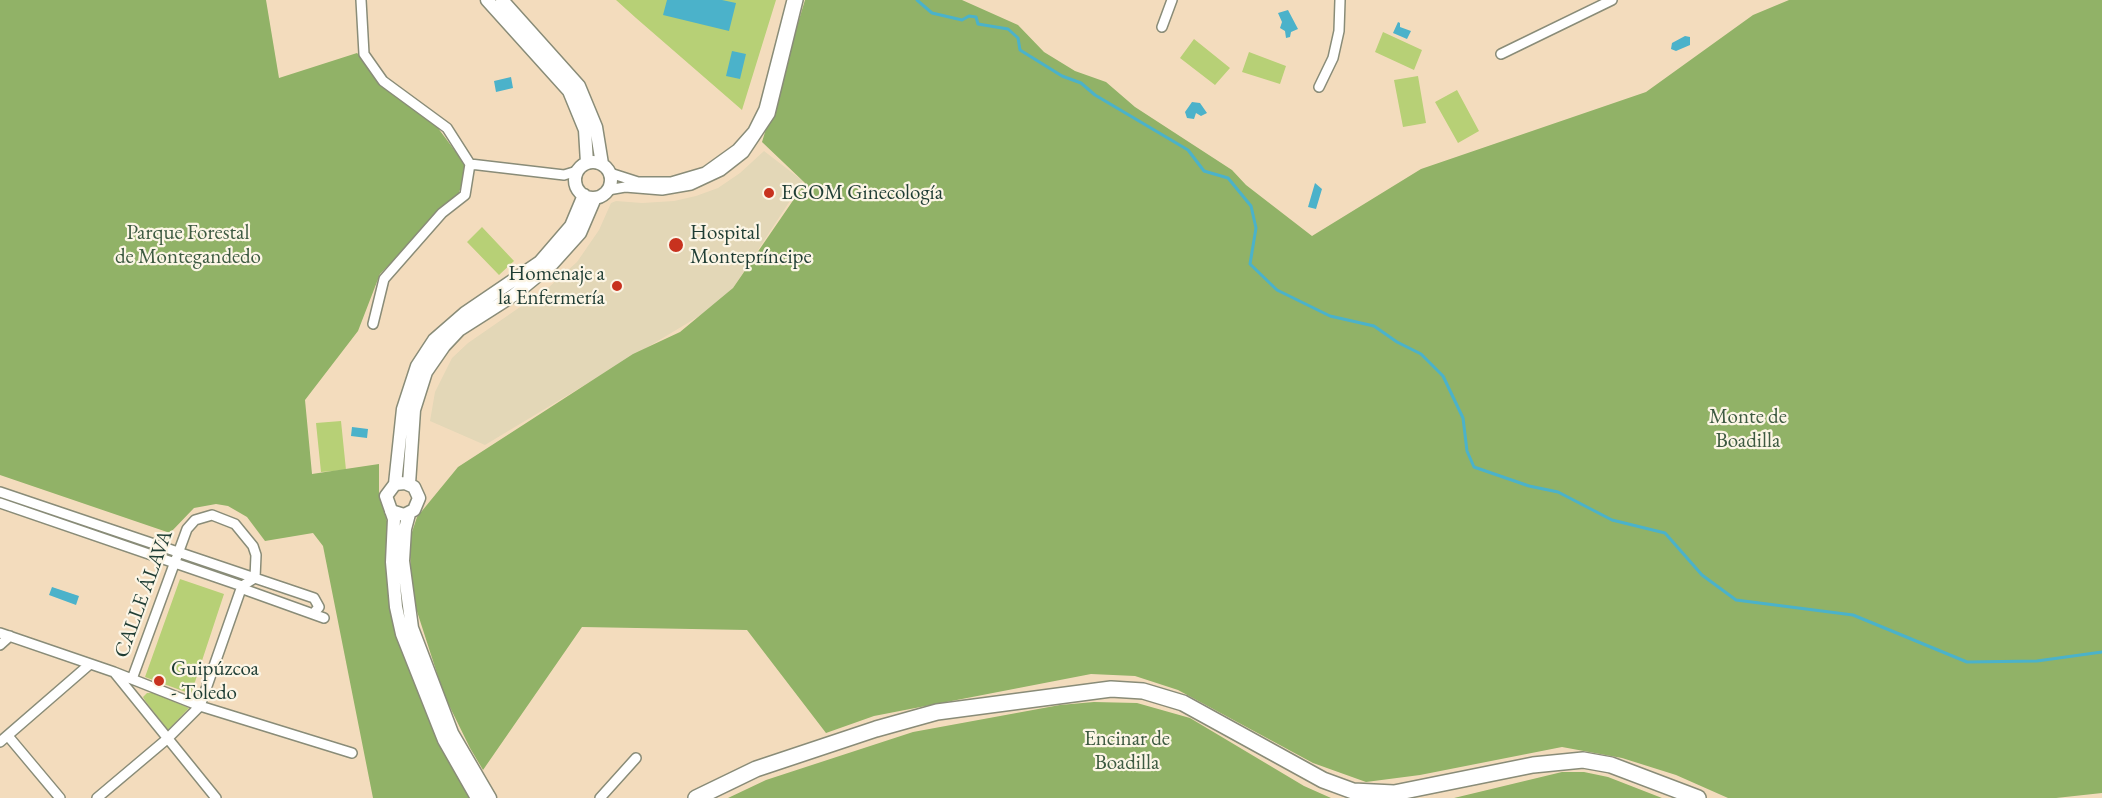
<!DOCTYPE html>
<html>
<head>
<meta charset="utf-8">
<style>
  body { margin:0 }
  canvas { display:block; background:#f3dcbd }
</style>
</head>
<body>
<canvas width="2102" height="798"></canvas>
<script>
const c = document.querySelector('canvas').getContext('2d');
c.lineJoin = 'round';
function paint(path, color) { c.fillStyle = color; c.fill(path, 'evenodd'); }
const toPath = rows => new Path2D(rows.map(r => 'M' + r).join(''));
function trace(path, color, width, dash) { c.strokeStyle = color; c.lineWidth = width; c.lineCap = dash ? 'butt' : 'round'; c.setLineDash(dash || []); c.stroke(path); }
function drawText(font, color, halo, rows, align = 'center') {
  c.font = font + ' "EB Garamond",serif'; c.lineWidth = 4.5; c.setLineDash([]); c.textBaseline = 'middle'; c.strokeStyle = halo; c.fillStyle = color; for (const [text, x, y, turn = 0] of rows) {
    c.save(); c.translate(x, y); c.rotate((+turn || 0) * Math.PI / 180); c.textAlign = isNaN(turn) ? turn : align; if (halo) c.strokeText(text, 0, 0); c.fillText(text, 0, 0); c.restore();
  }
}
const built = toPath([
  [764,151,803,181,733,288,711,309,485,445,430,421,435,392,452,358,468,343,549,287,577,262,599,230,611,203,616,201,642,203,674,201,696,196,718,188,740,173]
]);
const green = toPath([
  [616,0,776,0,742,110,636,18],
  [1383,32,1422,50,1414,70,1375,52],
  [1194,39,1230,68,1215,85,1180,58],
  [1249,52,1286,66,1280,84,1242,72],
  [1418,76,1426,123,1403,127,1394,80],
  [1457,90,1479,131,1458,143,1435,102],
  [482,227,514,261,499,275,467,242],
  [341,421,346,470,321,472,316,423],
  [180,579,224,594,191,694,145,677],
  [147,693,153,693,189,708,168,730,146,702,143,697]
]);
const forest = toPath([
  [0,0,266,0,279,78,357,53,435,124,467,167,458,196,380,274,358,331,305,400,312,474,379,464,379,492,388,525,391,615,447,756,472,798,373,798,323,546,313,533,265,541,247,517,228,506,216,504,194,508,170,533,0,475],
  [805,0,962,0,1018,25,1044,52,1075,71,1106,82,1135,107,1232,170,1246,185,1312,236,1421,169,1646,92,1753,15,1789,0,2102,0,2102,793,2056,798,1728,798,1676,775,1622,758,1562,747,1420,775,1366,782,1313,763,1178,690,1135,676,1091,674,874,716,826,733,747,630,582,627,483,770,470,748,444,695,413,599,410,555,411,535,417,517,458,467,633,354,680,332,733,288,805,183,762,142],
  [1094,702,1137,703,1190,718,1304,786,1331,798,728,798,766,780,913,732,1060,705],
  [1562,772,1584,772,1608,777,1662,798,1454,798]
]);
const water = toPath([
  [667,0,722,0,736,3,729,31,663,15],
  [1288,10,1298,29,1291,32,1290,37,1286,38,1285,31,1280,28,1282,22,1278,13],
  [1398,22,1400,23,1400,27,1411,31,1407,39,1393,33],
  [1685,36,1690,37,1690,45,1676,51,1671,49,1672,43],
  [732,51,746,54,740,79,726,76],
  [511,77,513,88,496,92,494,81],
  [1192,102,1200,103,1207,113,1201,116,1196,113,1194,119,1187,118,1185,112],
  [1315,183,1322,189,1316,209,1308,207],
  [352,427,368,429,367,438,351,436],
  [52,587,79,596,76,605,49,595]
]);
const stream = toPath([
  [917,0,932,13,962,20,969,16,976,17,978,24,1008,29,1018,38,1020,50,1062,76,1081,83,1095,95,1188,150,1204,171,1228,178,1251,206,1256,228,1250,264,1277,290,1330,316,1374,326,1397,342,1421,354,1443,376,1463,418,1467,451,1474,467,1529,486,1558,492,1612,520,1665,533,1702,575,1736,600,1853,615,1967,662,2037,661,2102,652]
]);
const minor = toPath([
  [361,0,364,54,383,81,447,128,470,164,465,195,442,213,384,279,373,324],
  [1162,27,1172,0],
  [1501,54,1612,0],
  [1319,87,1333,58,1339,31,1340,0],
  [470,164,564,175,577,171],
  [610,173,638,182,671,182,705,172,737,149,753,131,764,109,792,0],
  [608,190,625,187,662,190,691,185,721,171,744,153,770,114,798,0],
  [0,492,314,598,319,607,313,614],
  [0,503,242,586,246,590,324,618],
  [0,633,114,672,200,706,352,753],
  [0,645,10,636],
  [114,672,216,798],
  [8,736,60,798],
  [0,742,90,664],
  [97,798,167,739,200,706,242,586,255,578,256,555,253,546,235,524,212,515,195,520,187,529,132,679],
  [600,798,636,758]
]);
const tertiary = toPath([
  [487,0,569,91,585,130,587,163],
  [502,0,579,86,596,127,602,164],
  '575 180a18 18 0 1 1 36 0a18 18 0 1 1-36 0Z',
  [395,484,403,409,417,366,434,340,465,313,540,262,571,226,584,195],
  [409,484,414,410,426,372,444,346,459,330,514,295,553,263,580,233,595,198],
  [391,511,404,515,414,510,419,498,414,487,405,483,395,484,386,496,394,519,392,562,396,607,402,634,444,740,477,798],
  [409,514,405,529,403,561,412,628,452,733,490,798]
]);
const primary = toPath([
  [696,798,756,769,876,729,937,712,1111,689,1143,691,1183,703,1323,780,1353,791,1394,793,1533,765,1583,760,1611,765,1698,798]
]);
const markers = [
  [769,193,6,"#c8321e"],
  [676,245,8,"#c8321e"],
  [617,286,6,"#c8321e"],
  [159,681,6,"#c8321e"]
];
const poiNames = [
  ["EGOM Ginecología",781,193],
  ["Hospital",690,233],
  ["Montepríncipe",690,257],
  ["Homenaje a",605,274,"right"],
  ["la Enfermería",605,298,"right"],
  ["Guipúzcoa",171,669],
  ["- Toledo",171,693]
];
const parkNames = [
  ["Parque Forestal",188,233],
  ["de Montegandedo",188,257],
  ["Monte de",1748,417],
  ["Boadilla",1748,441],
  ["Encinar de",1127,739],
  ["Boadilla",1127,763]
];
const streetNames = [
  ["CALLE ÁLAVA",144,594,-70]
];
paint(built, '#e3d7b7');
paint(green, '#b7d076');
paint(forest, '#91b267');
paint(water, '#4bb2ca');
trace(stream, '#4bb2ca', 3);
trace(minor, '#898c78', 12);
trace(tertiary, '#898c78', 15);
trace(primary, '#898c78', 18);
trace(minor, '#fff', 9);
trace(tertiary, '#fff', 12);
trace(primary, '#fff', 15);
for (const [x, y, r, color] of markers) { const dot = new Path2D(); dot.arc(x, y, r, 0, 2 * Math.PI); c.fillStyle = color; c.fill(dot); trace(dot, '#fcf5e5', 2); }
drawText('21px', '#1f3d34', '#fcf5e5', poiNames, 'left');
drawText('21px', '#3d5a41', '#fcf5e5', parkNames);
drawText('21px', '#1f3d34', '#fcf5e5', streetNames);
</script>
</body>
</html>
